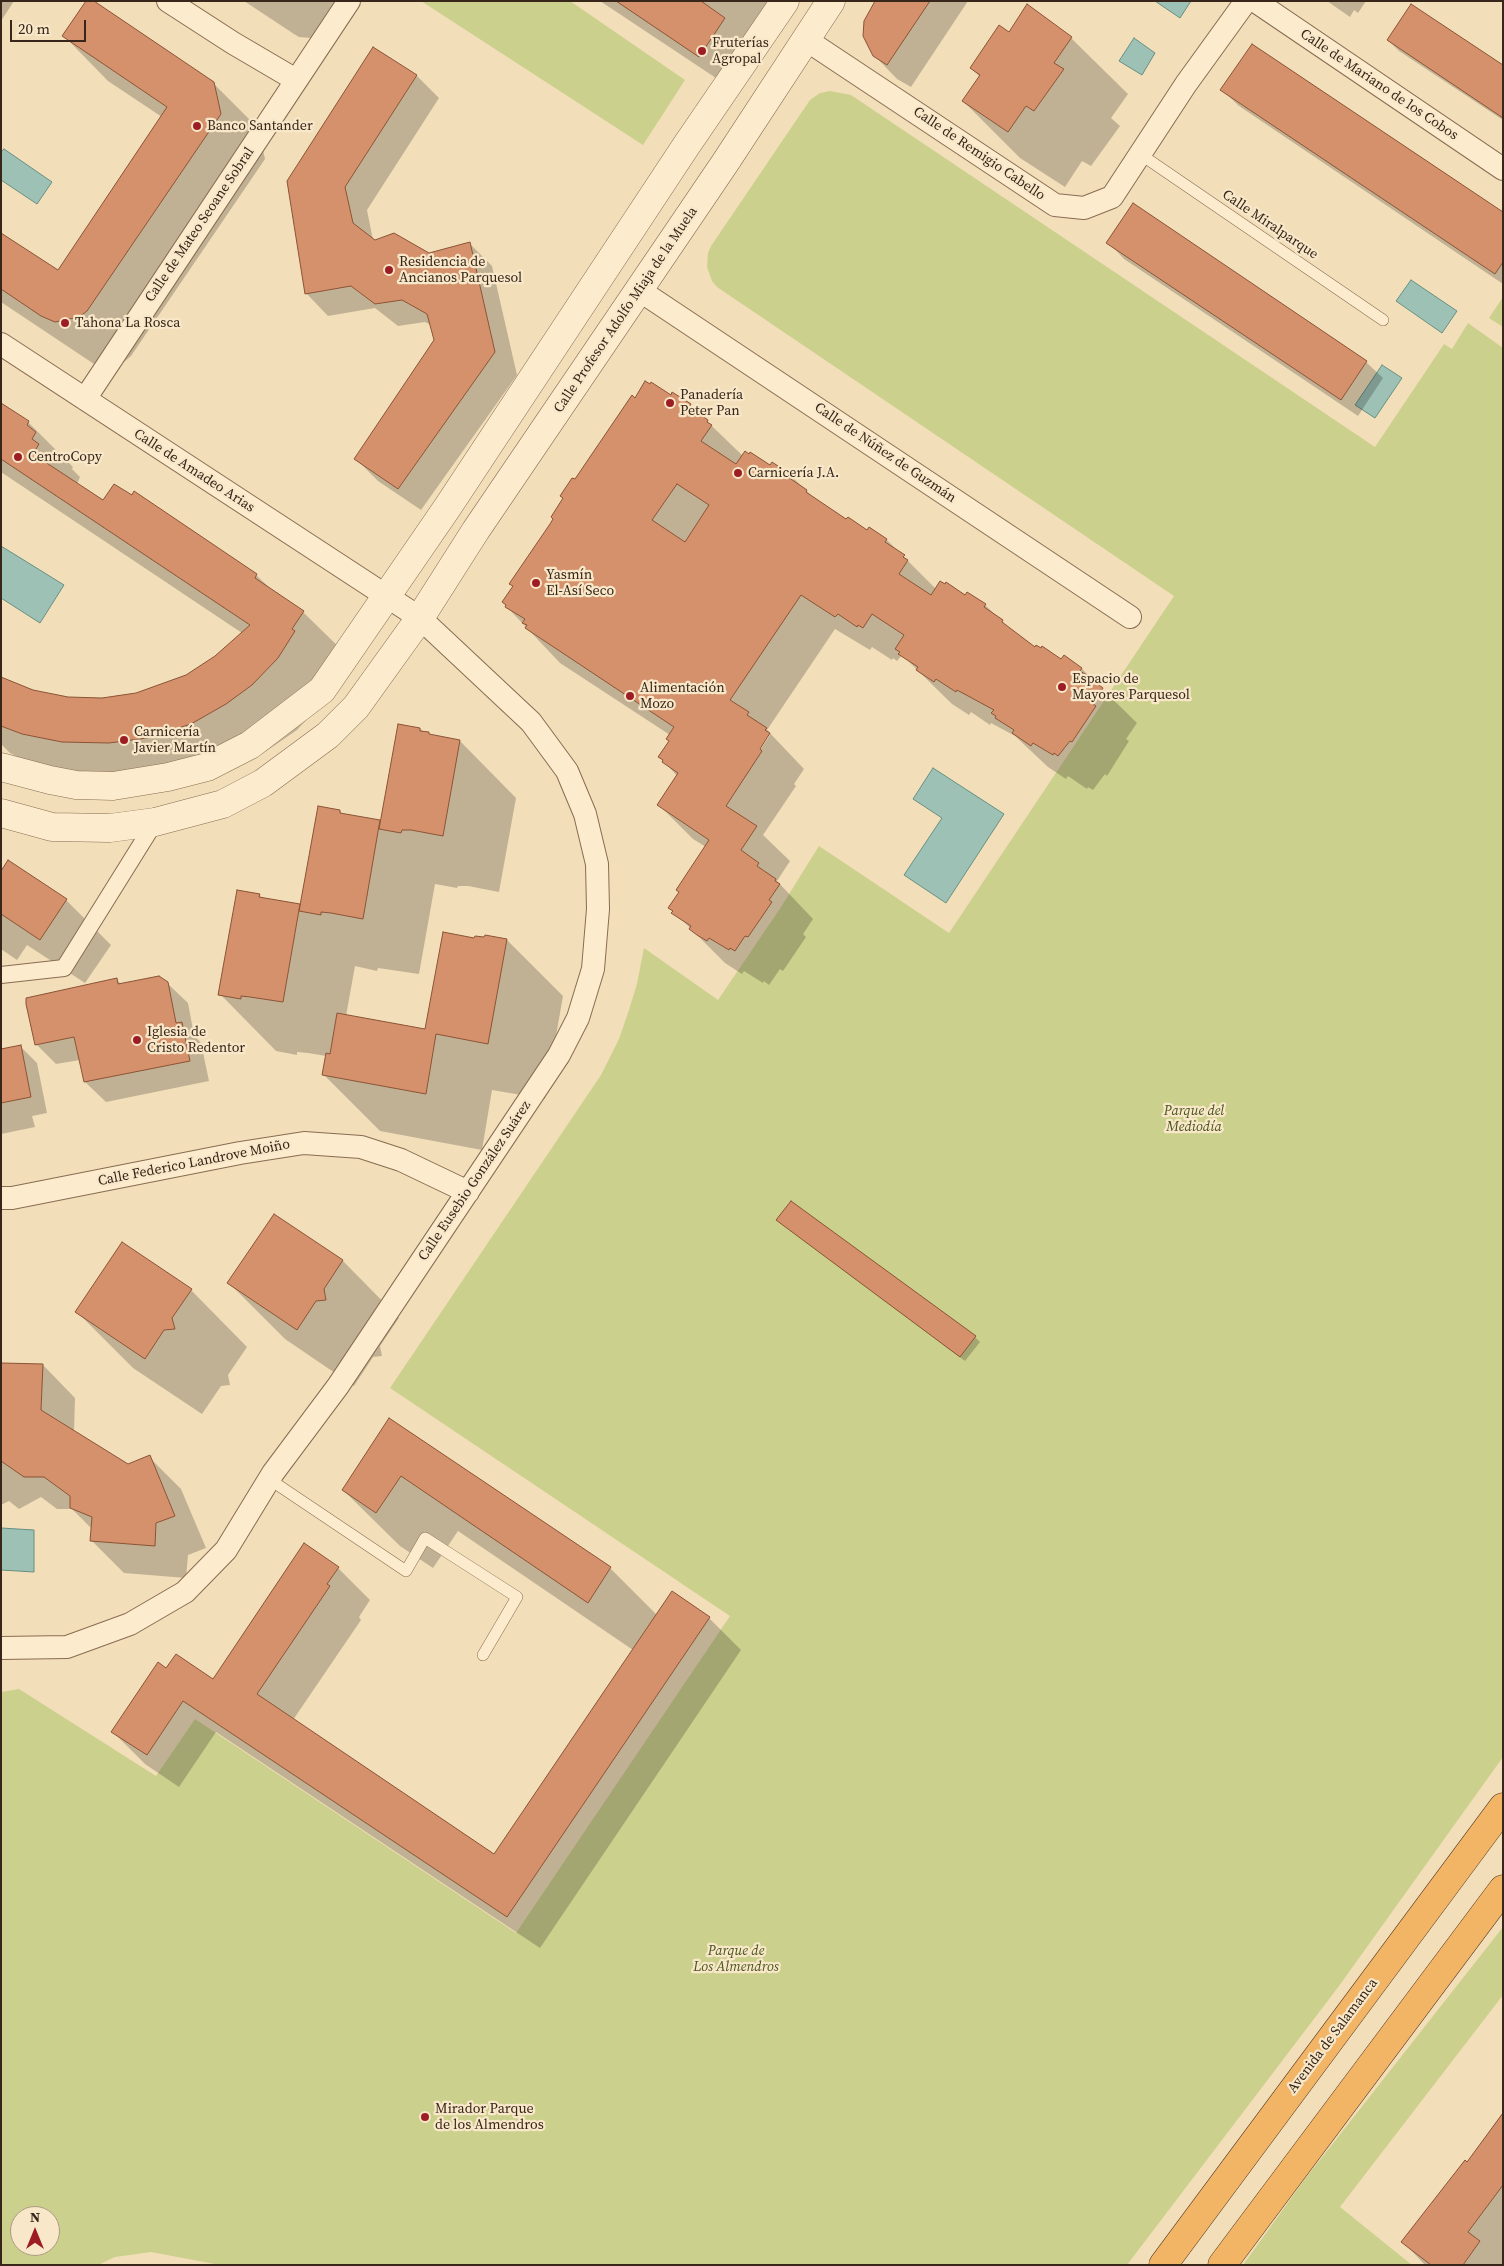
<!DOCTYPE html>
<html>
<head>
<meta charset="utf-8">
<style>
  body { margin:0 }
  #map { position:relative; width:1504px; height:2266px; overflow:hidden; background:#f2deb9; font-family:"Source Serif 4",serif }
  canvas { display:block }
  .frame { position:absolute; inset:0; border:2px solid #372619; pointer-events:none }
  .north { position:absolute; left:10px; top:2206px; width:50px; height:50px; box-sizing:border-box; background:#f8e8c9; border:1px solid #ab9a83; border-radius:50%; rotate:0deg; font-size:14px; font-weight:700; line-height:20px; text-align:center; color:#372619 }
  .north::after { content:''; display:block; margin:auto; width:18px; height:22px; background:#9d1d25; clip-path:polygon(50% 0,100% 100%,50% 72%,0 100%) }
  .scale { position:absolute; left:10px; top:20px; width:76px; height:22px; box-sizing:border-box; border:2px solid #372619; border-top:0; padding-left:6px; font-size:15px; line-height:18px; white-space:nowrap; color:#372619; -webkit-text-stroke:4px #f8e8c9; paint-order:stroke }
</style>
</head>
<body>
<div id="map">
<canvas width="1504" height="2266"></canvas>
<div class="frame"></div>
<div class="north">N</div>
<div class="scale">20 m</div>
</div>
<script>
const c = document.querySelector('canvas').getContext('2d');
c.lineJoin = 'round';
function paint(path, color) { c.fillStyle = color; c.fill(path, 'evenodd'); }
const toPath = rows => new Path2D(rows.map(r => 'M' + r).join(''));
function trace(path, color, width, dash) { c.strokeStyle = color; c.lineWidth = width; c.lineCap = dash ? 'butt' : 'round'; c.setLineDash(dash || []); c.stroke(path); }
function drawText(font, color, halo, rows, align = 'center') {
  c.font = font + ' "Source Serif 4",serif'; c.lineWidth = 4.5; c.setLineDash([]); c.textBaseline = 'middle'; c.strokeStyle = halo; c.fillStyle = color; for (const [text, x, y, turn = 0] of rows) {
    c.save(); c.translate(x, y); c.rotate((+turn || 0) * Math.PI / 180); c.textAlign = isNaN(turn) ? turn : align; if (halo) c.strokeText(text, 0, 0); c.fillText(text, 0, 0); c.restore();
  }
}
const green = toPath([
  [421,1,570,1,685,80,643,145],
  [830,91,851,95,1375,447,1444,344,1452,349,1468,323,1503,348,1503,1757,1339,1986,1127,2265,220,2265,151,2252,115,2257,98,2265,1,2265,1,1692,19,1689,156,1776,195,1719,516,1933,730,1616,390,1388,601,1075,619,1039,628,1013,637,984,644,948,718,1000,781,907,819,846,949,933,1174,596,717,287,712,281,707,267,708,253,711,246,810,100,820,93],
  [20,2216,50,2216,50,2246,20,2246],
  [1503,297,1503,327,1489,318],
  [1503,1927,1503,1995,1340,2207,1412,2265,1243,2265,1305,2179]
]);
const water = toPath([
  [1155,1,1191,1,1180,18,1155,1],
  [1134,38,1155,53,1142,75,1119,61,1134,38],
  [4,149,52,182,37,204,1,180,1,152,4,149],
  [1411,280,1457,311,1442,333,1396,301,1411,280],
  [1382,365,1402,378,1375,418,1355,405,1382,365],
  [1,546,64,585,40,623,1,598,1,546],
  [933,768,1004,814,946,903,904,875,942,818,913,799,933,768],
  [1,1528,34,1530,34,1572,1,1570,1,1528]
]);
const shadow = toPath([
  [1,1,14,1,1,21],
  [244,1,347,1,311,38,299,37,294,34],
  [600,1,795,1,734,90],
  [877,1,968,1,911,87,897,79,874,55],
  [1327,1,1366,1,1358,13,1354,10,1350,17],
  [64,36,213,83,258,128,265,159,131,356,124,362,100,366,94,364,1,302,1,234,58,272,162,117,108,81],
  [1071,38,1128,94,1111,118,1120,126,1091,166,1082,161,1065,187,1020,158,963,101,980,77,971,68],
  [1388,40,1503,67,1503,120,1399,51],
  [417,76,439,98,367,210,373,240,429,254,470,244,492,266,517,375,421,510,378,481,356,459,436,340,431,325,425,322,398,326,375,308,328,316,306,293,288,181],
  [1222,90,1503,214,1503,284,1239,106],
  [1108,242,1366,362,1383,378,1358,416,1124,259],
  [671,396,690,405,743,456,770,467,772,464,790,475,816,500,847,521,867,532,869,529,887,540,936,589,966,597,968,594,985,605,1012,631,1035,649,1081,668,1137,723,1126,739,1129,741,1107,776,1105,774,1093,790,1088,787,1087,789,1068,776,1066,779,1048,767,1015,736,991,723,990,725,971,712,969,715,952,704,902,655,897,661,893,658,892,660,872,647,870,650,835,629,767,730,804,769,794,784,796,786,763,835,790,861,777,881,813,919,803,934,806,937,783,971,780,969,769,985,764,981,763,983,744,971,742,974,725,963,670,908,706,847,693,839,658,804,677,776,660,757,670,742,670,735,560,663,507,607,514,586,576,481,636,400],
  [767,735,770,735,757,755,755,754],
  [1,404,28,422,73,467,72,469,80,477,77,484,103,501,256,575,273,591,303,612,348,656,322,703,297,730,262,754,236,768,213,776,107,786,38,768,10,753,1,744,1,677,15,684,50,695,87,699,121,697,152,690,187,676,216,657,242,633,1,472],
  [420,729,431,736,460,741,516,798,499,892,468,886,458,886,457,888,435,884,419,974,378,968,377,971,355,966,346,1016,426,1030,475,939,507,940,563,996,545,1099,492,1090,482,1150,380,1131,323,1074,326,1056,308,1053,297,1052,297,1055,276,1051,220,994,259,895,263,899,301,907,340,811,343,815,381,823],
  [1,873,66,900,111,945,85,983,27,945,17,960,1,949],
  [117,980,122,985,167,983,188,1003,194,1035,201,1043,209,1081,106,1102,85,1082,80,1060,56,1064,36,1044],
  [20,1046,37,1063,47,1113,32,1116,35,1127,1,1134,1,1050],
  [274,1215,343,1261,399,1318,380,1346,382,1356,373,1357,354,1386,285,1339,229,1283],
  [777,1220,975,1337,980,1342,965,1361],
  [191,1290,247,1347,228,1375,230,1385,221,1386,202,1414,133,1368,77,1312],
  [1,1364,43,1365,75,1398,74,1432,128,1466,149,1457,181,1489,206,1548,188,1555,186,1578,124,1573,92,1541,92,1529,72,1509,57,1509,41,1497,19,1509,9,1501,1,1505],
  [389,1420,610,1568,657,1615,709,1618,741,1650,540,1948,216,1732,179,1787,145,1764,113,1732,167,1669,214,1680,338,1568,370,1600,359,1617,361,1620,293,1720,495,1856,633,1650,458,1531,433,1568,400,1546,343,1490],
  [1503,2112,1503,2265,1425,2265,1403,2242,1467,2163]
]);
const building = toPath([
  [86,1,94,1,214,82,221,114,87,311,79,317,55,322,41,316,1,289,1,233,58,270,167,107,62,36,86,1],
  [616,1,701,1,725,18,699,57,616,1],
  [875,1,930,1,887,65,873,56,863,36,864,21,875,1],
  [1027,4,1072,37,1054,63,1064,69,1034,111,1026,106,1008,132,962,101,980,75,970,68,999,25,1009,32,1027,4],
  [1411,4,1503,65,1503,118,1387,40,1411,4],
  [1252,44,1503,212,1503,262,1495,274,1220,90,1252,44],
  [373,47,417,75,345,187,353,223,375,240,394,233,429,253,470,242,495,352,398,489,354,459,434,340,427,314,402,300,375,304,351,286,305,294,287,181,373,47],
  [1133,203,1367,361,1341,400,1106,243,1133,203],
  [645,381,650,384,651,382,671,395,672,392,691,404,689,407,708,420,707,422,712,425,701,441,736,464,745,451,749,454,750,452,770,465,772,462,790,474,788,477,807,490,806,492,846,519,848,517,867,530,869,527,887,539,885,542,905,555,903,557,908,560,899,574,931,595,940,581,945,584,946,582,965,595,967,592,986,604,984,607,1003,620,1002,622,1035,647,1036,645,1041,648,1042,646,1061,659,1064,655,1082,668,1080,671,1100,683,1099,685,1103,688,1093,704,1096,706,1072,742,1070,741,1058,756,1054,753,1053,755,1033,743,1031,746,1012,733,1014,730,995,718,996,716,991,713,994,710,957,690,956,692,936,679,934,682,916,670,918,667,898,654,900,652,895,649,904,635,872,614,863,628,858,625,857,627,838,614,835,617,801,595,730,700,749,712,747,715,767,728,765,730,770,733,760,749,762,751,726,806,757,826,741,850,759,863,757,866,776,879,775,881,780,884,769,900,772,902,748,937,745,936,735,951,730,948,729,950,709,938,707,941,697,935,689,929,691,926,671,913,673,911,668,908,679,892,676,890,709,840,657,805,678,773,662,762,663,760,658,757,669,741,666,739,674,727,525,628,527,625,522,623,525,619,505,607,506,605,502,602,513,586,509,584,550,524,553,519,551,517,563,498,560,496,572,478,575,479,632,395,635,398,645,381],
  [677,484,709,505,685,542,652,520,677,484],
  [1,403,29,421,27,425,36,432,32,439,39,444,33,454,103,500,114,484,132,495,134,491,257,574,255,578,304,611,292,629,295,631,278,658,252,685,226,704,191,724,147,738,109,743,62,742,22,734,1,726,1,677,33,690,68,697,102,698,136,693,186,675,215,656,250,625,1,459,1,403],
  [398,724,420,728,420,731,429,732,429,734,460,740,443,836,411,830,402,830,401,833,379,829,398,724],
  [318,806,340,810,340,813,380,820,363,919,331,913,321,912,321,915,299,911,318,806],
  [8,860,67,899,40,940,1,914,1,871,8,860],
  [237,890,260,894,259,897,300,904,283,1002,250,997,241,996,241,999,218,995,237,890],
  [443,932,474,938,475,936,484,937,485,935,507,939,488,1044,436,1034,426,1094,322,1075,326,1053,330,1054,337,1013,425,1029,443,932],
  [159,976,168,982,176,1023,182,1022,190,1061,84,1082,74,1037,35,1045,26,1004,26,998,117,978,118,984,159,976],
  [21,1045,31,1097,1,1103,1,1049,21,1045],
  [791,1201,976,1336,960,1357,776,1220,791,1201],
  [274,1214,343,1260,324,1289,326,1300,316,1301,297,1330,227,1283,274,1214],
  [122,1242,192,1289,172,1318,175,1329,164,1330,145,1359,75,1312,122,1242],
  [1,1363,43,1364,41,1410,128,1464,150,1455,175,1516,156,1523,155,1546,90,1541,92,1517,70,1508,70,1496,44,1477,24,1477,1,1461,1,1363],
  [389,1418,611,1567,588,1603,401,1476,376,1513,342,1490,389,1418],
  [304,1543,339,1567,327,1584,330,1586,257,1694,494,1854,672,1591,710,1617,507,1917,183,1701,147,1755,111,1732,158,1662,166,1668,176,1654,213,1679,304,1543],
  [1503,2113,1503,2185,1468,2232,1480,2241,1463,2265,1431,2265,1401,2242,1465,2160,1467,2162,1503,2113]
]);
const service = toPath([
  [1140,154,1383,320],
  [269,1479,406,1571,425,1538,517,1597,483,1655]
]);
const pedestrian = toPath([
  [1,975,64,968,155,822]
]);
const minor = toPath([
  [168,1,233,43,296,80],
  [1255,1,1503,169],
  [805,39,1055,205,1084,208,1112,197,1186,84,1246,1],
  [639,290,1130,617],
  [1,344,420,618,531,722,567,771,585,814,597,864,598,909,593,969,578,1018,559,1055,338,1386,273,1473,226,1550,185,1592,130,1624,67,1647,1,1648],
  [85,399,349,1],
  [1,1198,12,1198,240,1153,304,1143,361,1147,401,1160,468,1192]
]);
const tertiary = toPath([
  [1,767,50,780,76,785,113,786,168,777,207,767,250,745,322,690,447,508,686,146,785,1],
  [1,813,52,827,110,828,155,822,223,804,263,783,328,735,356,707,420,618,476,530,725,163,831,1]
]);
const trunk = toPath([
  [1163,2265,1503,1807],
  [1222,2265,1503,1889]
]);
const markers = [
  [702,51,5,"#9d1d25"],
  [197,126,5,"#9d1d25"],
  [389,270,5,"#9d1d25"],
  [65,323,5,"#9d1d25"],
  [670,403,5,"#9d1d25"],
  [18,457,5,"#9d1d25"],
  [738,473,5,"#9d1d25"],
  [536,583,5,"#9d1d25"],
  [1062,687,5,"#9d1d25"],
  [630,696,5,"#9d1d25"],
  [124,740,5,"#9d1d25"],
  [137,1040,5,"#9d1d25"],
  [425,2117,5,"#9d1d25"]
];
const poiNames = [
  ["Fruterías",712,43],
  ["Agropal",712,59],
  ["Banco Santander",207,126],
  ["Residencia de",399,262],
  ["Ancianos Parquesol",399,278],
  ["Tahona La Rosca",75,323],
  ["Panadería",680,395],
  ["Peter Pan",680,411],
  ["CentroCopy",28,457],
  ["Carnicería J.A.",748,473],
  ["Yasmín",546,575],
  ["El-Así Seco",546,591],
  ["Espacio de",1072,679],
  ["Mayores Parquesol",1072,695],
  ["Alimentación",640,688],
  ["Mozo",640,704],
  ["Carnicería",134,732],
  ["Javier Martín",134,748],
  ["Iglesia de",147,1032],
  ["Cristo Redentor",147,1048],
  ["Mirador Parque",435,2109],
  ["de los Almendros",435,2125]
];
const streetNames = [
  ["Calle de Mariano de los Cobos",1379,85,34],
  ["Calle de Remigio Cabello",979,154,34],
  ["Calle de Mateo Seoane Sobral",200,225,-56],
  ["Calle Miralparque",1270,225,34],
  ["Calle Profesor Adolfo Miaja de la Muela",626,310,-56],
  ["Calle de Núñez de Guzmán",885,453,34],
  ["Calle de Amadeo Arias",194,471,33],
  ["Calle Federico Landrove Moiño",194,1163,-11],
  ["Calle Eusebio González Suárez",475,1181,-56],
  ["Avenida de Salamanca",1333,2036,-53]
];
const parkNames = [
  ["Parque del",1194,1111],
  ["Mediodía",1194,1127],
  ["Parque de",736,1951],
  ["Los Almendros",736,1967]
];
paint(green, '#ccd08d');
paint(water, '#9ec1b5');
trace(water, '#668f82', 1);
paint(shadow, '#0003');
paint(building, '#d4916b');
trace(building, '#8a5336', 1);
trace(service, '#896c52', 12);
trace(pedestrian, '#896c52', 18);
trace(minor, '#896c52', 24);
trace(tertiary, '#896c52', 29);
trace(trunk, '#563b28', 29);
trace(service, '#fcebcd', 11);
trace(pedestrian, '#fcebcd', 16);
trace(minor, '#fcebcd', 22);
trace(tertiary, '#fcebcd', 28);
trace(trunk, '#f2b465', 28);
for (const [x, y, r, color] of markers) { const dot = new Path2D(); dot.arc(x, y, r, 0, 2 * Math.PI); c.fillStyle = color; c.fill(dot); trace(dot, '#f8e8c9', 2); }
drawText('14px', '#372619', '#f8e8c9', poiNames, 'left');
drawText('14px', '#372619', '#f8e8c9', streetNames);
drawText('italic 14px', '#4a551e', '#f8e8c9', parkNames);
</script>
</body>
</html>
